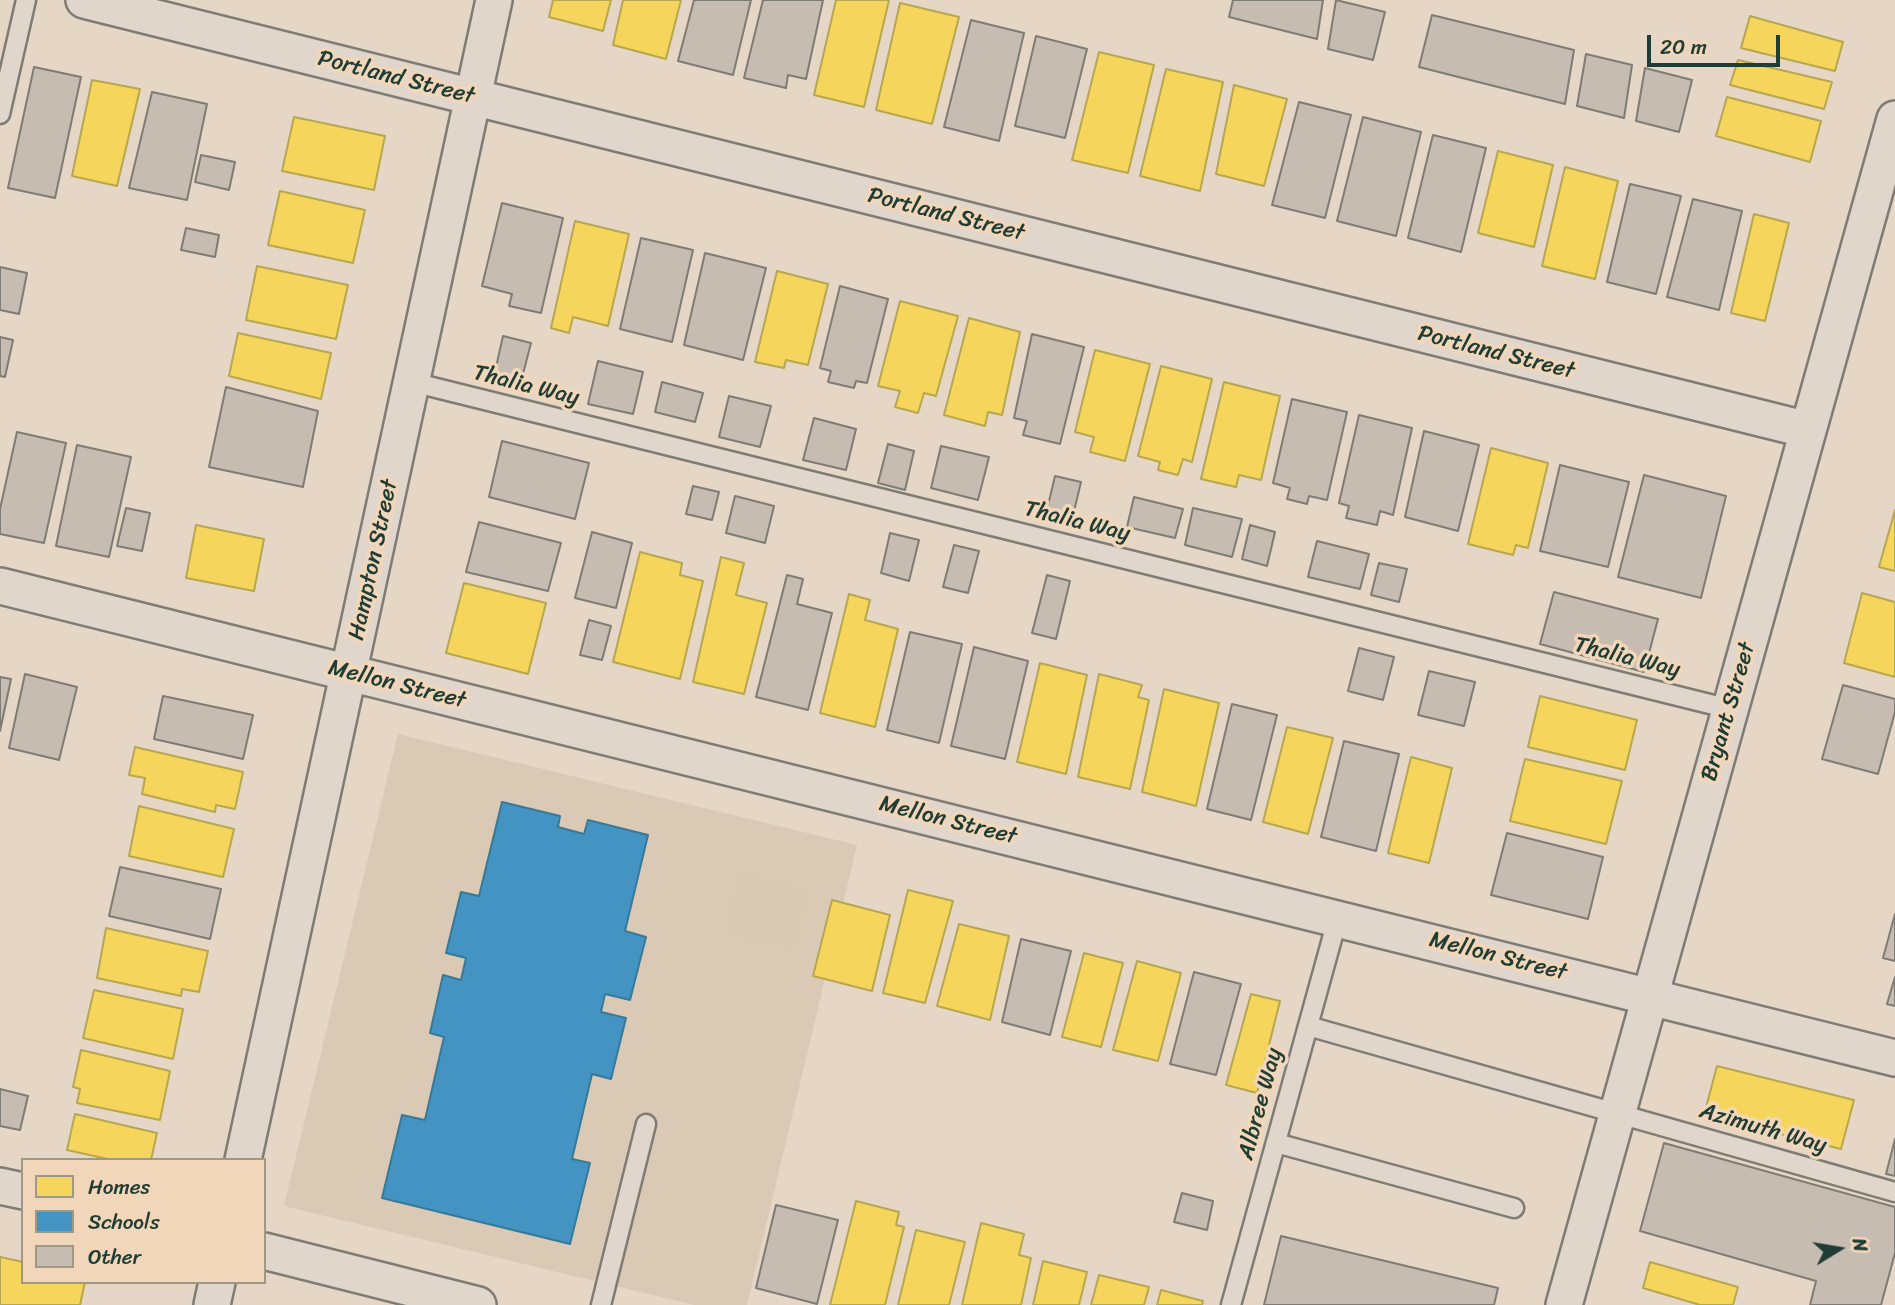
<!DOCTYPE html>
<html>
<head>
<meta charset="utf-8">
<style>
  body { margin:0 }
  #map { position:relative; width:1895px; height:1305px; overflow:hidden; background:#e5d6c6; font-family:Sriracha,sans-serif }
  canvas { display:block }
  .legend { position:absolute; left:21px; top:1158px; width:245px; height:126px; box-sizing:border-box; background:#f2d6b9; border:2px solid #9e9984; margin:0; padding:9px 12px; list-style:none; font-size:21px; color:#1f3d34 }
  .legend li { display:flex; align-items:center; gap:14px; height:35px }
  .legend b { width:35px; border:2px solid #9e9984 }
  .north { position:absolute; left:1804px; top:1214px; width:70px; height:70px; -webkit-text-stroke:5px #f2d6b9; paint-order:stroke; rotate:79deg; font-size:19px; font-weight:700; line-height:28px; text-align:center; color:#1f3d34 }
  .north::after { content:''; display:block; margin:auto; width:24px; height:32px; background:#1f3d34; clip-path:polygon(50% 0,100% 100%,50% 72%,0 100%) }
  .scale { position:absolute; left:1647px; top:35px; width:133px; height:32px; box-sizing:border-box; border:4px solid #1f3d34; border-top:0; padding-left:9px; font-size:21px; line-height:24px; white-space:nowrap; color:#1f3d34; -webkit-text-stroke:5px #f2d6b9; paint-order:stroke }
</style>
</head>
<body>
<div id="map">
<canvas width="1895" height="1305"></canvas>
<ul class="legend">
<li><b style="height:19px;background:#f6d55c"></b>Homes</li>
<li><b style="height:19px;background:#4393c3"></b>Schools</li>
<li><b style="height:19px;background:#c6bcb1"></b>Other</li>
</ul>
<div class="north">N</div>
<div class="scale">20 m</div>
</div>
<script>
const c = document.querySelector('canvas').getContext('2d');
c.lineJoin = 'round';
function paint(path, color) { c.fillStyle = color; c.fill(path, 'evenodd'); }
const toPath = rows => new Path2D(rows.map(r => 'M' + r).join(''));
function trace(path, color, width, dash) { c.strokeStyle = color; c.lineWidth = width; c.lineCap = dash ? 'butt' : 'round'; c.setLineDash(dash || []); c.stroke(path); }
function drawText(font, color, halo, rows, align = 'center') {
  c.font = font + ' Sriracha,sans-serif'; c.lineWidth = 7; c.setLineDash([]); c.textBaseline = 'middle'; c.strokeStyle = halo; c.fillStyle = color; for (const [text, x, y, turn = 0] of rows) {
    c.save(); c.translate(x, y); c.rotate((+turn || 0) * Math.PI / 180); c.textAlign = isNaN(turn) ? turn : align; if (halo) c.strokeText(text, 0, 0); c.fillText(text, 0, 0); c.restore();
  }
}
const built = toPath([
  [398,734,857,845,747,1305,694,1305,284,1206]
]);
const green = toPath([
  [740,874,807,890,793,948,726,932]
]);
const homes = toPath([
  [553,0,611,0,603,31,549,17,553,0],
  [623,0,681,0,666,59,613,45,623,0],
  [836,0,889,0,864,107,814,95,836,0],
  [900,3,959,17,932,124,876,110,900,3],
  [1750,16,1843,42,1835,71,1741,48,1750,16],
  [1099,52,1154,65,1128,173,1072,160,1099,52],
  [1738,60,1832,82,1824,109,1730,85,1738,60],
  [1166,69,1223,82,1200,191,1140,176,1166,69],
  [92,80,140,89,117,186,72,176,92,80],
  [1234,85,1287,99,1264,186,1216,174,1234,85],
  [1727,97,1821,121,1810,162,1716,136,1727,97],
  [294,117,385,136,374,190,282,171,294,117],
  [1498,151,1553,165,1534,247,1478,233,1498,151],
  [1565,167,1618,181,1595,279,1542,266,1565,167],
  [280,191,365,210,353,263,268,245,280,191],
  [1754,214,1789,223,1765,321,1731,313,1754,214],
  [575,221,629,234,608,326,573,317,569,333,551,328,575,221],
  [257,266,348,285,336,339,246,320,257,266],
  [777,271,828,284,808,365,786,360,784,368,755,362,777,271],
  [900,301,958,316,936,396,924,393,918,413,895,407,900,391,878,386,900,301],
  [969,318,1020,332,1002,415,988,412,985,426,944,415,969,318],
  [238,333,331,353,321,399,229,376,238,333],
  [1095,350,1150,364,1125,461,1090,452,1094,437,1075,432,1095,350],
  [1161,366,1212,379,1192,462,1183,459,1178,475,1158,470,1160,462,1138,456,1161,366],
  [1224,382,1280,396,1261,480,1239,475,1236,487,1201,479,1224,382],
  [1491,448,1548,463,1528,548,1516,545,1513,555,1468,544,1491,448],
  [1895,510,1895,571,1879,567,1895,510],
  [196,525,264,539,254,591,186,578,196,525],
  [640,552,682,563,680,575,703,581,680,679,613,662,640,552],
  [721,557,744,563,736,595,767,603,744,694,693,682,721,557],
  [464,583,546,603,528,674,446,653,464,583],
  [1862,593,1895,602,1895,677,1844,663,1862,593],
  [849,594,870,600,865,620,898,629,875,727,820,713,849,594],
  [1040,663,1087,675,1066,774,1017,762,1040,663],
  [1099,674,1142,685,1138,697,1149,700,1130,789,1078,777,1099,674],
  [1164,689,1219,703,1196,806,1142,792,1164,689],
  [1540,696,1637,720,1625,770,1528,747,1540,696],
  [1287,727,1333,738,1308,834,1263,822,1287,727],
  [135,747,243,772,235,809,216,805,215,812,142,794,145,778,129,775,135,747],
  [1411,757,1452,768,1429,863,1388,853,1411,757],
  [1525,759,1622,781,1606,844,1510,821,1525,759],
  [139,806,234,829,223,877,129,856,139,806],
  [908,890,953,901,925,1003,883,993,908,890],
  [832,900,890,915,872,991,813,976,832,900],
  [959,924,1009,936,990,1020,937,1006,959,924],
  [106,928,208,951,199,992,182,989,181,996,97,978,106,928],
  [1084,953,1123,963,1101,1047,1062,1037,1084,953],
  [1137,961,1181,973,1158,1061,1113,1050,1137,961],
  [94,990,183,1009,173,1059,83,1038,94,990],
  [1251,994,1280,1001,1257,1093,1226,1085,1251,994],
  [81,1050,170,1071,160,1120,77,1103,80,1089,73,1087,81,1050],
  [1717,1066,1854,1100,1841,1149,1704,1115,1717,1066],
  [75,1114,157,1133,151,1160,112,1160,67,1150,75,1114],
  [856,1201,899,1212,896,1225,904,1227,885,1305,830,1305,856,1201],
  [981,1223,1024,1234,1019,1255,1031,1258,1021,1305,962,1305,981,1223],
  [916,1230,965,1242,949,1305,898,1305,916,1230],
  [0,1257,23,1262,23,1282,85,1282,80,1305,0,1305,0,1257],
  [1043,1261,1087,1272,1079,1305,1033,1305,1043,1261],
  [1650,1262,1738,1287,1733,1305,1700,1305,1643,1288,1650,1262],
  [1099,1275,1149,1287,1144,1305,1091,1305,1099,1275],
  [1161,1290,1203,1301,1202,1305,1157,1305,1161,1290]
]);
const schools = toPath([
  [502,802,560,816,558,827,584,834,588,820,648,835,625,931,646,937,630,1000,605,994,601,1012,626,1018,611,1079,592,1074,572,1159,590,1163,570,1244,382,1198,402,1115,425,1120,444,1037,430,1033,443,975,461,980,466,958,446,953,461,892,479,896,502,802]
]);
const building = toPath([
  [694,0,751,0,733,75,678,61,694,0],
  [763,0,823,0,806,79,788,75,786,88,744,78,763,0],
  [1233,0,1323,0,1317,39,1229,17,1233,0],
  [1336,0,1385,12,1373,60,1328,49,1336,0],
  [1432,15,1574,50,1565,104,1419,67,1432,15],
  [971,20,1024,33,999,141,944,127,971,20],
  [1036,36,1087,49,1065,138,1015,126,1036,36],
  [1586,54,1632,65,1624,118,1577,106,1586,54],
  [34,67,81,77,55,198,8,188,34,67],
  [1645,68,1692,80,1679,132,1636,121,1645,68],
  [152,92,207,104,187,200,129,188,152,92],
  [1299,102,1351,115,1325,218,1272,205,1299,102],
  [1363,117,1421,132,1396,236,1337,221,1363,117],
  [1433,135,1486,148,1461,252,1408,238,1433,135],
  [201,155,235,162,229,190,195,182,201,155],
  [1630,184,1681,196,1656,294,1607,282,1630,184],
  [1693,199,1742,211,1719,310,1667,297,1693,199],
  [502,203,563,218,541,313,509,306,512,294,482,286,502,203],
  [186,228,219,235,215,257,181,250,186,228],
  [641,238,693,250,672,342,620,329,641,238],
  [705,253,766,268,743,360,684,345,705,253],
  [0,267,27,273,19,314,0,310,0,267],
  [840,286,888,299,867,383,856,381,854,388,828,382,831,371,820,368,840,286],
  [1032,334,1084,347,1060,444,1023,435,1027,421,1014,418,1032,334],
  [503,336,531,343,521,382,494,376,503,336],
  [0,337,13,340,5,377,0,376,0,337],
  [598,361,643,372,633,414,588,404,598,361],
  [662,382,703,393,695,422,655,412,662,382],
  [226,387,318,411,303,487,209,467,226,387],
  [729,396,771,406,760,447,719,437,729,396],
  [1292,399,1347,412,1327,500,1309,496,1307,504,1287,499,1290,488,1273,483,1292,399],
  [1359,415,1412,428,1393,515,1380,511,1377,525,1346,518,1349,506,1339,503,1359,415],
  [814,418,856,429,846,470,803,460,814,418],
  [1424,431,1479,445,1458,531,1405,517,1424,431],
  [17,432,66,443,44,543,0,534,0,509,17,432],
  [502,441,589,463,575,519,489,497,502,441],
  [888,444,914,451,905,490,878,483,888,444],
  [77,445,131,457,109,557,56,546,77,445],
  [941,446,989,457,978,500,931,488,941,446],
  [1560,465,1629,482,1608,567,1540,551,1560,465],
  [1644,475,1726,496,1701,598,1618,577,1644,475],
  [1055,476,1081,482,1071,524,1045,518,1055,476],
  [693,486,719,492,712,520,686,514,693,486],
  [735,496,774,506,765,543,726,533,735,496],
  [1134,497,1183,509,1175,538,1127,527,1134,497],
  [126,508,150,513,142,551,117,546,126,508],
  [1193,508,1242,519,1232,557,1185,545,1193,508],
  [479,522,561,543,548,591,466,572,479,522],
  [1250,525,1275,532,1267,566,1242,559,1250,525],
  [592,532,632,543,616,608,575,598,592,532],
  [890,533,919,540,909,581,881,573,890,533],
  [1317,541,1369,554,1360,589,1308,577,1317,541],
  [954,545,979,551,968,593,943,587,954,545],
  [1379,563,1407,569,1399,602,1371,595,1379,563],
  [787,575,803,579,797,604,832,613,808,710,756,697,787,575],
  [1047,575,1070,581,1056,639,1032,633,1047,575],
  [1554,592,1658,619,1644,672,1540,644,1554,592],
  [589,620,611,626,602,660,580,655,589,620],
  [910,632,962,644,939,743,887,730,910,632],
  [974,647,1028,661,1005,759,951,746,974,647],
  [1359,648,1394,657,1383,700,1348,691,1359,648],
  [1429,671,1475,682,1464,726,1418,715,1429,671],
  [25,674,77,687,59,760,9,748,25,674],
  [0,677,11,679,0,731,0,677],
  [1843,685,1895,699,1895,712,1878,774,1822,759,1843,685],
  [163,696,253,715,243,759,154,739,163,696],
  [1232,704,1277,715,1251,820,1207,809,1232,704],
  [1344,741,1399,754,1376,851,1321,837,1344,741],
  [1507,833,1603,857,1588,919,1491,895,1507,833],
  [120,867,221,889,210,939,109,916,120,867],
  [1895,914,1895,961,1883,958,1895,914],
  [1021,939,1071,951,1050,1035,1002,1022,1021,939],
  [1194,972,1241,984,1216,1075,1170,1064,1194,972],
  [1895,977,1895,1006,1887,1004,1895,977],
  [0,1089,28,1096,20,1130,0,1126,0,1089],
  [1895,1139,1895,1176,1886,1174,1895,1139],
  [1664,1143,1895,1207,1895,1253,1881,1305,1810,1305,1816,1281,1640,1231,1664,1143],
  [1182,1193,1213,1201,1207,1230,1174,1222,1182,1193],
  [776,1205,838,1220,817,1304,756,1288,776,1205],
  [1281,1236,1498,1288,1494,1305,1264,1305,1281,1236]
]);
const lane = toPath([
  [0,114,26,0],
  [412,382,1730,709],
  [1308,1026,1895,1192],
  [1276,1143,1514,1208],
  [601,1305,646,1124],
  [1231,1305,1338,917]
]);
const street = toPath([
  [84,0,1808,430],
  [0,586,1895,1058],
  [243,1160,494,0],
  [0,1186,23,1191],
  [264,1251,478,1305],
  [212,1305,217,1282],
  [1564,1305,1895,119]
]);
const streetNames = [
  ["Portland Street",396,78,14],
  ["Portland Street",946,215,14],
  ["Portland Street",1496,353,14],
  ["Thalia Way",526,386,14],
  ["Thalia Way",1077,522,14],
  ["Hampton Street",374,560,-78],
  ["Thalia Way",1627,658,14],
  ["Mellon Street",397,685,14],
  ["Bryant Street",1729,712,-74],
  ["Mellon Street",948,821,14],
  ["Mellon Street",1498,957,14],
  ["Albree Way",1261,1104,-75],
  ["Azimuth Way",1763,1129,16]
];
paint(built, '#dac9b4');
paint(green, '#d9c8b3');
paint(homes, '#f6d55c');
trace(homes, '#b6a750', 2);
paint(schools, '#4393c3');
trace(schools, '#387998', 2);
paint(building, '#c6bcb1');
trace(building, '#7e7c74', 2);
trace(lane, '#7e7c74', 23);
trace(street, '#7e7c74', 40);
trace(lane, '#e0d6cb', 18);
trace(street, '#e0d6cb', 35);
drawText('23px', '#1f3d34', '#f2d6b9', streetNames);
</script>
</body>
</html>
